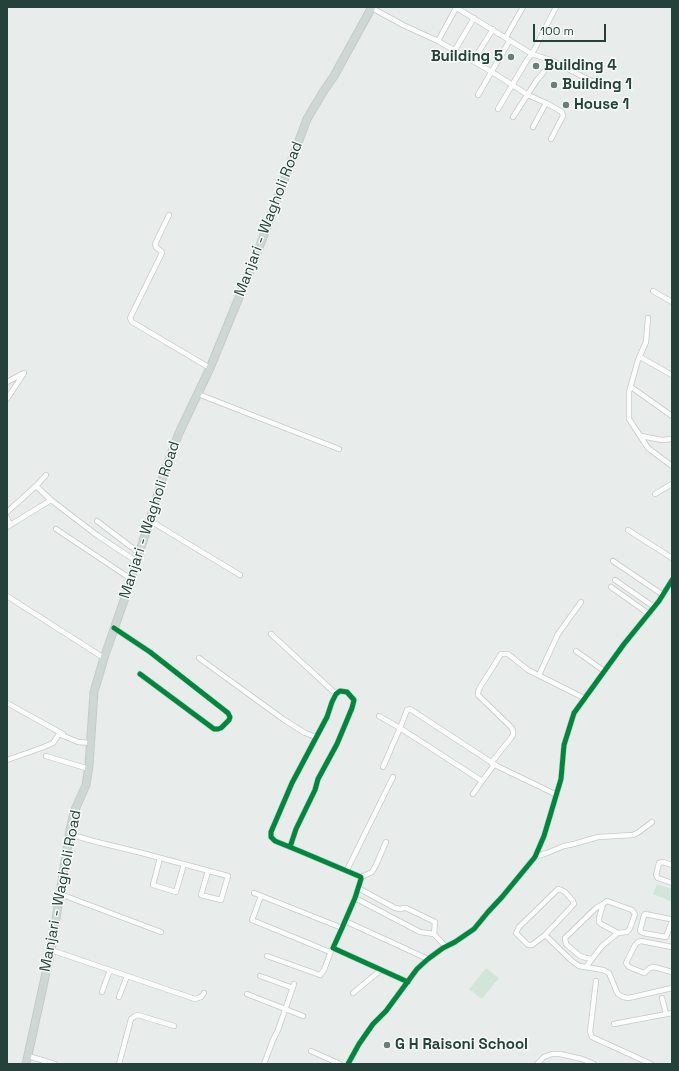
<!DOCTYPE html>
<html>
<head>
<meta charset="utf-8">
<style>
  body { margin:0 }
  #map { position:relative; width:679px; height:1071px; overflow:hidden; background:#e8edeb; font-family:"Space Grotesk",sans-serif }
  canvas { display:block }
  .frame { position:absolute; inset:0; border:8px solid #24423a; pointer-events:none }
  .scale { position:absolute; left:533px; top:24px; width:73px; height:18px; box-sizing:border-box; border:2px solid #24423a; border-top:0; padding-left:5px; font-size:12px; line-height:14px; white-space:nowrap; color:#24423a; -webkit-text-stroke:3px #f7fbf9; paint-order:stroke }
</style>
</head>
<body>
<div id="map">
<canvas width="679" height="1071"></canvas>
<div class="frame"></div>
<div class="scale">100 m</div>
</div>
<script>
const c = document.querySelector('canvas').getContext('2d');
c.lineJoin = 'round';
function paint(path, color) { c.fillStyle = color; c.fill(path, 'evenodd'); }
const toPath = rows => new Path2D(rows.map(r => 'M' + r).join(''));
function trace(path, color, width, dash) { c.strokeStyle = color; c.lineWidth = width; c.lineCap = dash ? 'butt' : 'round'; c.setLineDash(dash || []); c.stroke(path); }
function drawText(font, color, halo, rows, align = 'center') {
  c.font = font + ' "Space Grotesk",sans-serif'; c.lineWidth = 3; c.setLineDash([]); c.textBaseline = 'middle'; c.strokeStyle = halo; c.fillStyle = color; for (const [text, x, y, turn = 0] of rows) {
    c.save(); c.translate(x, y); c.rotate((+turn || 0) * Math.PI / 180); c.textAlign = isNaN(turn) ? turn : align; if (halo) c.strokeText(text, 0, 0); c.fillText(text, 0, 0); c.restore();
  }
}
const green = toPath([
  [657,884,672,889,672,902,653,894],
  [486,968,499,978,482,999,469,989]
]);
const minor = toPath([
  [455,7,532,54,553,61,593,82],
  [372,8,403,25,438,41,492,72,528,95,546,103,562,112,563,116,551,139],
  [506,37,523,7],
  [438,41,456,8],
  [455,50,474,18],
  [473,61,493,29],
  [478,95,510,40],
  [498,109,527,60,532,54,556,7],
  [513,117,537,80,553,61],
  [533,127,546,103],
  [169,215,155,244,156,247,162,252,161,255,130,318,132,322,210,368],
  [653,291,672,302],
  [648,318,646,342,638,360,629,392,629,419,648,448,672,466],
  [640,357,672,375],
  [7,382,22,374],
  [631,387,672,416],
  [198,394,339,449],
  [7,399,24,373],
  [641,436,662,440,672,439],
  [36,486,51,500,98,536,136,561],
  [655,494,672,484],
  [7,512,36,486,46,475],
  [7,518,10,525],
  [149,520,240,575],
  [97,521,139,553],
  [7,527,51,500],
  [56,529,131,579],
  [628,530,672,558],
  [613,561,663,595],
  [615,580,654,607],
  [611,587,649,614],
  [7,596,104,658],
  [114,628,150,652,228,713,230,717,229,720,221,728,218,729,214,729,140,674],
  [271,634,336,694],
  [576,651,604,671],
  [199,658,283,719,305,733,316,737],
  [539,675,558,634,581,602],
  [7,703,63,734],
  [379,716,400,728,407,710,410,709,497,766,557,795],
  [46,756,89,769],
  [7,760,44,747,53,743,59,734,78,742,91,743],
  [491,763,511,738,513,735,513,731,512,728,478,695,478,693,479,689,501,654,508,654,528,670,584,698],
  [383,767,400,728,482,781,494,765],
  [473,794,482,781],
  [69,834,93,841,142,853,228,876,221,900,201,895,208,871],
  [290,847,296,829,315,790,318,779,337,744,352,708,354,700,347,692,340,691,336,694,332,702,327,717,292,783,271,832,271,837,275,841,302,852,361,877,361,879,355,898,342,928,333,948,408,982],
  [535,857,547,853,564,846,574,844,598,837,633,835,639,832,652,822],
  [160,858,153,885,176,892,184,864],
  [672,865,663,862,659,863,656,875,658,878,672,883],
  [347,870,393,777],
  [361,877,372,872,376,865,386,842],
  [358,888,395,908,400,909,404,908,406,908,435,922,434,934],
  [254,893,342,928],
  [60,894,161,932],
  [261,896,252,920,330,952],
  [355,898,420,932,434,934,446,947],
  [672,920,670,919,645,914,644,915,640,931,643,933,666,937,672,921],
  [345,921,428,959],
  [545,935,532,945,528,945,516,933,519,927,556,891,558,889,561,890,565,892,573,901,574,904,545,935,572,961,579,966,603,970,609,973,616,990,618,994,623,997,628,998,633,997,672,988],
  [672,947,641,941,638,942,635,945,626,963,629,967,644,973,650,968,654,967,672,972],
  [51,950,195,999,201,997,204,993],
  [267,956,320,975,324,970,331,951],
  [592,959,586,958,580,956,566,944,565,938,596,908,603,904],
  [586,967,602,946,618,933,627,932,630,928,635,914,632,910,607,901,603,904,599,918,599,922,601,924,618,933],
  [260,976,293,988],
  [596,981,590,1032,592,1037,651,1064],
  [102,992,110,970],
  [353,993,381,970],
  [247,994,303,1016],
  [119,997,127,976],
  [662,998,666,1014],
  [614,1024,672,1013],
  [311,1051,340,1064],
  [28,1056,55,1064],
  [119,1064,131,1019,135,1016,138,1015,174,1026],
  [264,1064,273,1040,278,1030,294,984],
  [348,1064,359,1044,373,1024,386,1011,417,969,428,959,443,948,455,942,474,929,488,912,502,897,535,857,544,836,561,779,564,745,574,713,624,644,659,601,672,580],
  [537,1064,544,1057,552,1054,560,1054,582,1059,594,1064]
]);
const primary = toPath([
  [26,1064,51,950,70,830,74,812,86,785,89,766,94,692,104,658,130,583,163,477,171,454,179,433,210,368,256,256,307,119,323,92,334,76,372,7]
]);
const cycleway = toPath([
  [114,628,150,652,228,713,230,717,229,720,221,728,218,729,214,729,140,674],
  [290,847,296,829,315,790,318,779,337,744,352,708,354,700,347,692,340,691,336,694,332,702,327,717,292,783,271,832,271,837,275,841,302,852,361,877,361,879,355,898,342,928,333,948,408,982],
  [348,1064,359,1044,373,1024,386,1011,417,969,428,959,443,948,455,942,474,929,488,912,502,897,535,857,544,836,561,779,564,745,574,713,624,644,659,601,672,580]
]);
const markers = [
  [511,57,4,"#697e78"],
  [536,66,4,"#697e78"],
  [554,85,4,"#697e78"],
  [566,105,4,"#697e78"],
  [387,1045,4,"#697e78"]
];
const poiNames = [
  ["Building 5",503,57,"right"],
  ["Building 4",544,66],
  ["Building 1",562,85],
  ["House 1",574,105],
  ["G H Raisoni School",395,1045]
];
const streetNames = [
  ["Manjari - Wagholi Road",269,219,-69],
  ["Manjari - Wagholi Road",150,520,-72],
  ["Manjari - Wagholi Road",61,891,-79]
];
paint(green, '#d1e6d8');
trace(minor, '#c5cac8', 6);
trace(primary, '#c3ccc9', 9);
trace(minor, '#fcfcfc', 4.5);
trace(primary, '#cfd7d5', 7);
trace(cycleway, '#00873e', 5);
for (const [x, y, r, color] of markers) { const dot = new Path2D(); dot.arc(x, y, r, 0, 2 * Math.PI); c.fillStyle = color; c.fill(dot); trace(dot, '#f7fbf9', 1.5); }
drawText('bold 15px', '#24423a', '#f7fbf9', poiNames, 'left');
drawText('15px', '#24423a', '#f7fbf9', streetNames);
</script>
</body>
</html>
